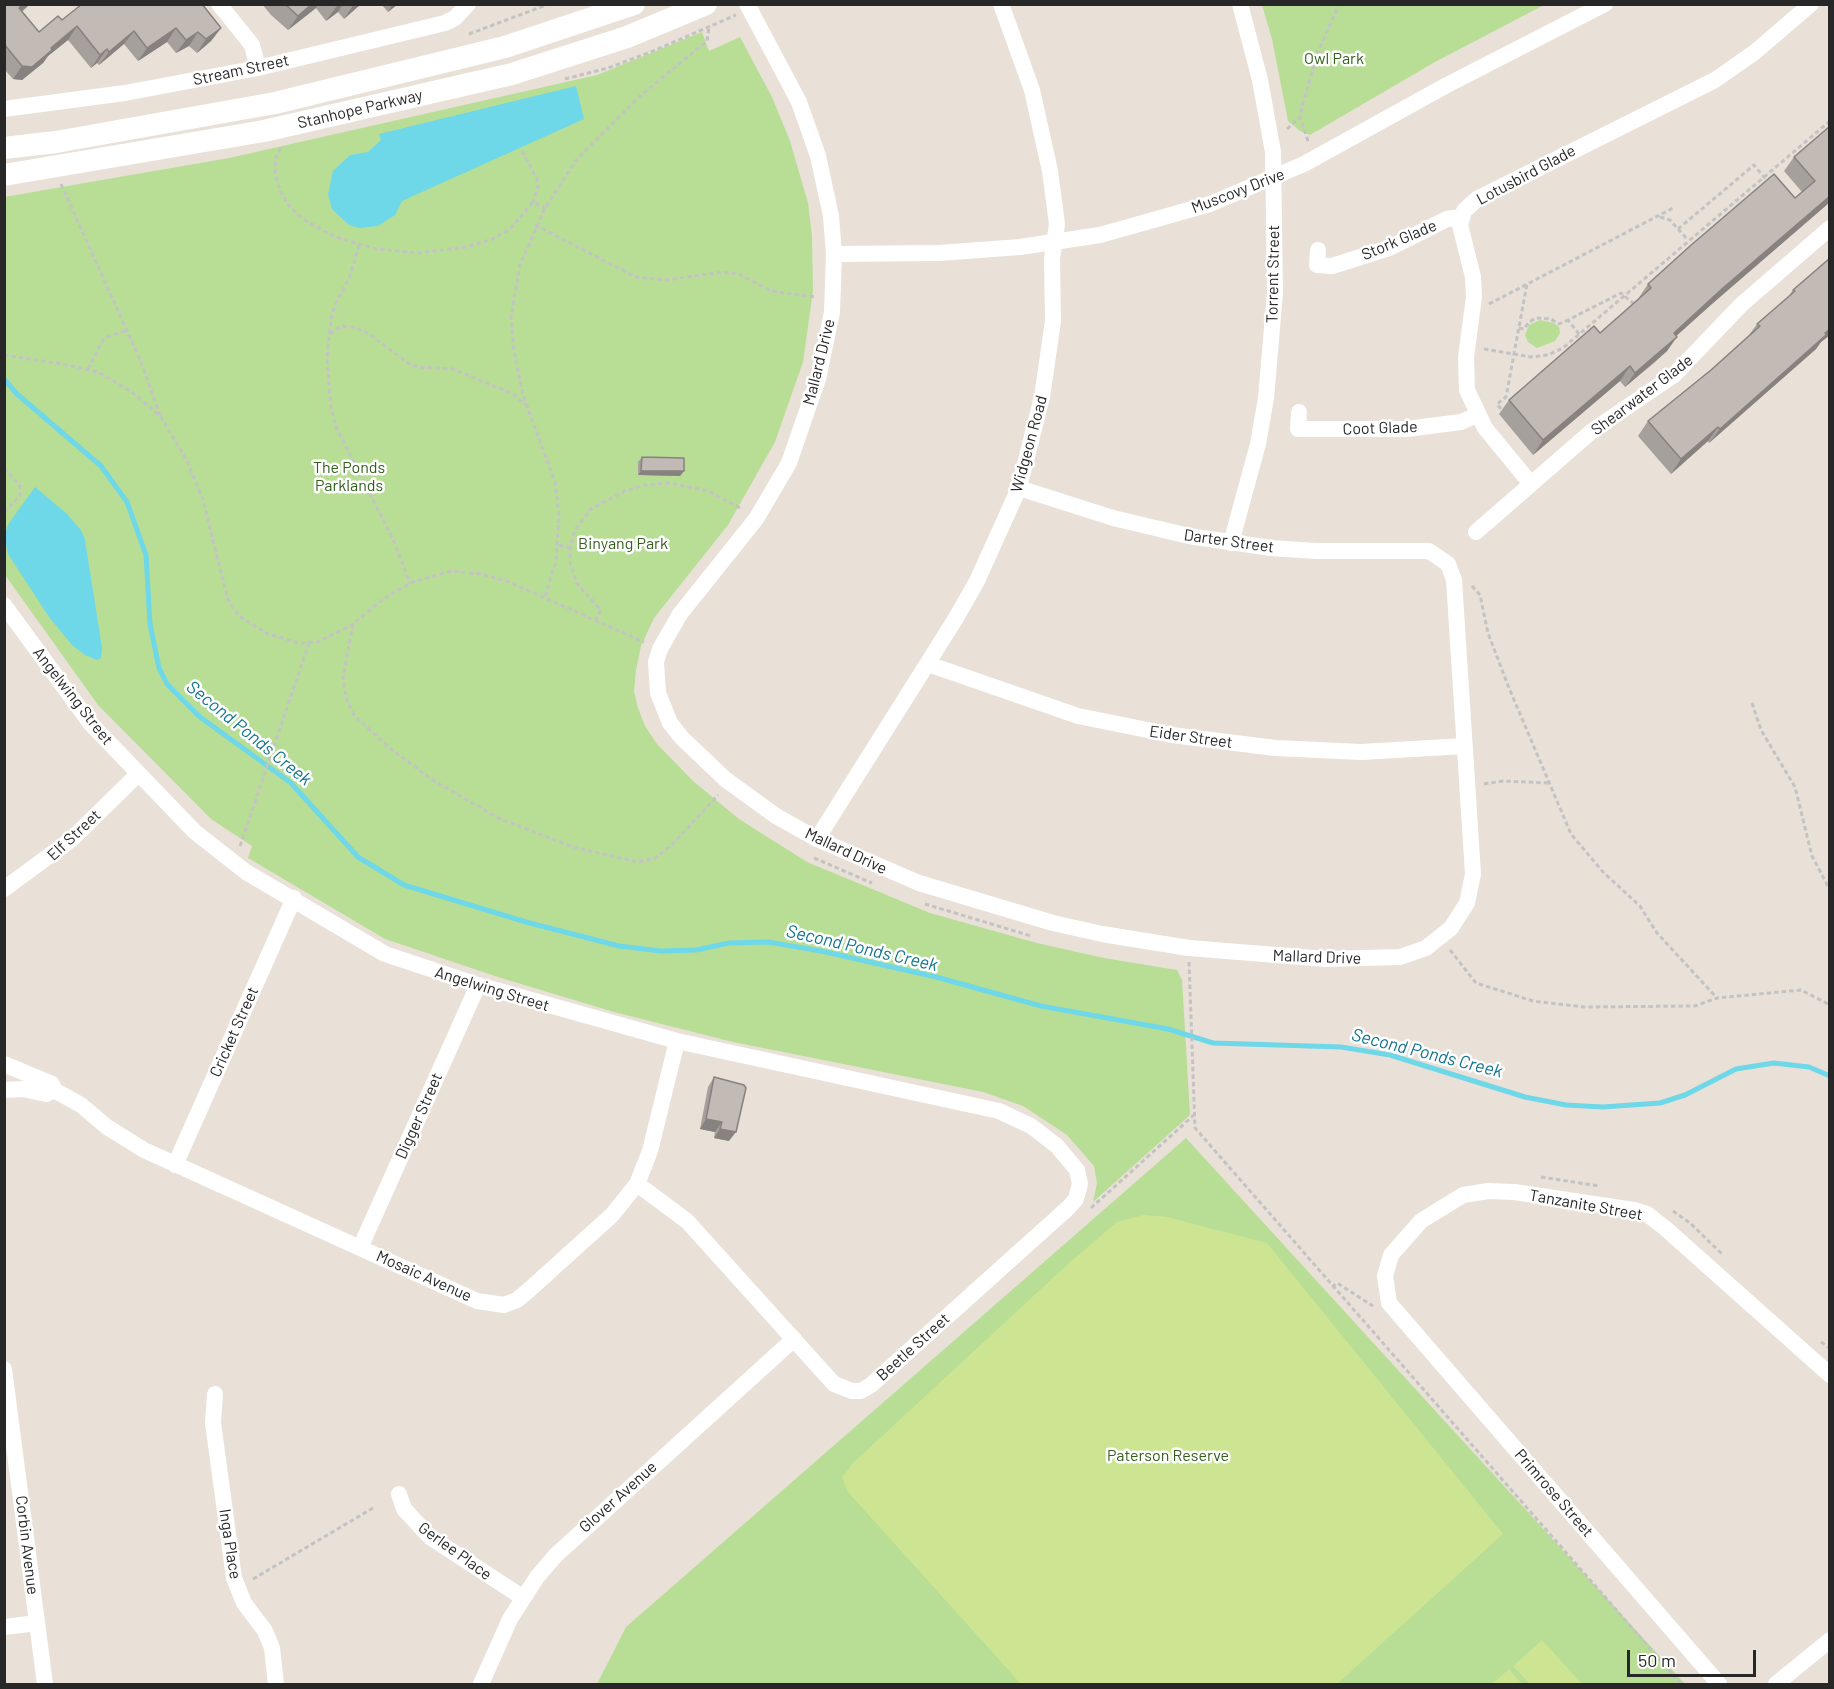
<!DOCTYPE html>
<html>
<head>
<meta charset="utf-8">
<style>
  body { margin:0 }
  #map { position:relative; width:1834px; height:1689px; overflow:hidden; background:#e9e0d8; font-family:Barlow,sans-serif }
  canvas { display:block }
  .frame { position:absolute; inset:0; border:6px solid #272727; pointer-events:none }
  .scale { position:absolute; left:1627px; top:1650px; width:129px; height:27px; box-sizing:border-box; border:3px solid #272727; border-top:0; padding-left:8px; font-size:18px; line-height:21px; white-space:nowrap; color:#272727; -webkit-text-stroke:4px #fff; paint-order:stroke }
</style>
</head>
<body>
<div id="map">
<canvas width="1834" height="1689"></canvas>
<div class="frame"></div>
<div class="scale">50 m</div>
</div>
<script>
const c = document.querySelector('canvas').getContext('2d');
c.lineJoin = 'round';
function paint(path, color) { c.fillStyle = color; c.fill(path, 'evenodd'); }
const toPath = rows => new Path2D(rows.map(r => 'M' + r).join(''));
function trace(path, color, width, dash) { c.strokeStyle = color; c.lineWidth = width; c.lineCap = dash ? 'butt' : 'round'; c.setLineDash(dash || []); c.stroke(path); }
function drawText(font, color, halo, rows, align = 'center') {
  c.font = font + ' Barlow,sans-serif'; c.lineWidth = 5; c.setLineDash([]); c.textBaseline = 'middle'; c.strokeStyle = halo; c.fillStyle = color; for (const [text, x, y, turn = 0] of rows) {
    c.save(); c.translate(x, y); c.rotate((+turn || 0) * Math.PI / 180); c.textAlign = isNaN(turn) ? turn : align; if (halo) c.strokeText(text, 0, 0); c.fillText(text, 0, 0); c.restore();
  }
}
const green = toPath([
  [1262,5,1262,4,1544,5,1435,62,1310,135,1300,131,1288,121,1272,39],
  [702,32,709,51,740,37,772,97,790,141,808,203,812,236,813,291,803,362,775,442,728,525,654,618,641,646,636,670,634,691,638,708,645,726,657,744,693,781,739,819,807,862,930,913,1037,943,1104,958,1177,970,1182,980,1190,1115,1093,1202,1097,1183,1094,1166,1067,1135,1023,1106,983,1092,733,1042,614,1012,501,978,385,939,248,858,252,846,211,819,98,705,5,575,4,197,229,158,597,75],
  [1540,320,1554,323,1559,327,1560,333,1555,341,1537,348,1528,342,1525,335,1529,325],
  [1186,1138,1685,1684,597,1684,626,1627]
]);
const pitch = toPath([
  [1144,1215,1167,1217,1267,1243,1503,1534,1337,1684,1021,1684,848,1492,842,1478,852,1464,1069,1263,1117,1222],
  [1542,1640,1582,1684,1530,1684,1513,1666],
  [1509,1669,1522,1684,1492,1684]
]);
const water = toPath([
  [576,86,584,119,402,201,395,215,378,226,359,228,349,225,332,209,328,194,333,171,350,155,368,152,381,140,379,134],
  [35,487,66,513,81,530,85,540,102,648,101,658,97,660,85,655,72,645,49,617,8,554,4,536,9,523]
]);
const stream = toPath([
  [4,379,17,394,101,466,127,502,146,555,150,624,159,668,167,684,200,717,291,783,358,857,404,885,526,922,619,946,661,951,696,950,729,943,768,942,821,951,936,977,1041,1006,1168,1029,1213,1043,1341,1047,1390,1055,1525,1097,1566,1105,1603,1107,1660,1103,1685,1095,1736,1069,1774,1063,1809,1067,1830,1076]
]);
const path = toPath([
  [469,34,549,4],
  [565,79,608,68,653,51,736,15],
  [1287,129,1300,117],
  [1308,141,1300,117,1302,107,1318,52,1339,4],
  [281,148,276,157,275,174,281,193,290,207,303,219,333,236,376,249,417,253,467,247,493,239,511,228,533,202,545,208],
  [522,151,537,179,538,188,533,202],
  [61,184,141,362,160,415],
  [1660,217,1670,220,1688,240],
  [535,225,636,277,666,280,724,272,739,274,771,291,815,297],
  [1678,229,1754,165,1768,182],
  [359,245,350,276,335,305,331,319,327,357,331,409,337,429,392,537,410,583],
  [1489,304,1675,207],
  [1519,328,1524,329,1529,322,1536,318,1551,319,1559,324,1568,320],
  [330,334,341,326,353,327,368,333,408,363,418,367,453,369,513,394,527,406],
  [1579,334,1568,320,1621,293,1634,304],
  [1484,349,1531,357,1548,355,1563,348,1830,121],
  [4,355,68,365,98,372,132,392,161,417,186,459,203,500,228,600,239,616,268,634,299,643,318,642,353,624,382,600,410,583,452,571,481,574,509,582,644,642],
  [88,369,104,338,125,331],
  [1501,409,1497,404,1506,397,1527,284],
  [4,468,20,486,20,496,4,512],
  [559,545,570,548],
  [1472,586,1480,595,1488,633,1509,688,1571,834,1603,872,1640,906,1657,933,1717,998],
  [545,596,556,561,559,515,555,482,523,395,514,352,511,317,520,265,545,208,577,159,639,97,707,41,709,27],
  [595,621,601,610,577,584,570,563,570,548,575,530,591,509,625,491,644,485,669,483,708,491,742,509],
  [353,624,343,677,346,698,354,715,386,745,431,779,498,818,573,847,638,862,655,858,673,844,718,795],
  [1752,703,1761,730,1795,787,1812,856,1830,890],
  [1484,784,1503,781,1549,783],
  [240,846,309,643],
  [814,858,872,883],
  [925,904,1031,936],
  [1450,950,1476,983,1533,1001,1584,1007,1695,1006,1717,998,1801,990,1830,1005],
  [1189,962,1195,1128,1681,1684],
  [1541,1177,1599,1186],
  [1091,1208,1195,1114],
  [1673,1211,1690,1223,1722,1254],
  [1332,1287,1337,1283,1373,1306],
  [1821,1342,1830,1348],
  [253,1579,373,1508]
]);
const street = toPath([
  [219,4,252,45,258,68],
  [747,4,799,102,818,156,831,216,834,254,832,312,818,379,789,463,756,519,680,614,660,649,656,662,658,693,670,723,682,738,725,779,776,816,817,839,919,883,1053,923,1102,934,1189,948,1326,959,1400,957,1426,948,1451,928,1467,903,1473,874,1454,580,1448,564,1429,551,1316,551,1271,548,1189,536,1113,518,1019,488],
  [4,109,125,93,258,68,445,23,455,18,468,4],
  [1318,250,1317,265,1332,266,1389,248,1447,219,1461,217],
  [834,254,939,253,1020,247,1100,235,1210,204,1304,164,1447,85,1605,4],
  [1299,412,1298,429,1407,429,1461,422,1477,415],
  [1531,484,1485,428,1467,390,1466,357,1474,297,1473,277,1460,225,1464,211,1477,199,1715,80,1755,52,1811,4],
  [1476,532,1592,431,1674,375,1742,304,1830,228],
  [1231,543,1258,444,1266,398,1275,293,1273,152,1260,80,1240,4],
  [4,605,91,724,195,832,246,872,385,954,478,985,677,1041,999,1111,1031,1126,1057,1146,1077,1170,1080,1184,1076,1199,1068,1208,871,1385,861,1391,852,1391,834,1384,687,1221,637,1184],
  [928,664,1078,716,1172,735,1275,748,1361,752,1465,746],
  [817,839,956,618,977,581,1019,488,1042,397,1053,321,1052,259,1057,224,1050,171,1032,90,1001,4],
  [4,889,72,839,138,774],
  [4,1064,52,1084,54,1090,81,1105,107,1127,144,1150,477,1301,504,1305,517,1300,529,1290,612,1215,637,1184,650,1151,677,1041],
  [4,1090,23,1089,46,1094,54,1090],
  [175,1165,294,898],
  [360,1248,478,985],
  [4,1369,45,1684],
  [215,1394,213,1423,234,1578,244,1603,265,1631,272,1648,276,1684],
  [399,1494,404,1509,430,1537,522,1597],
  [4,1627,37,1623],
  [481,1684,510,1619,537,1577,556,1555,794,1339],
  [1719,1684,1389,1303,1385,1276,1391,1255,1421,1221,1463,1195,1488,1191,1514,1192,1634,1210,1647,1214,1665,1228,1830,1375],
  [1776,1684,1830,1640]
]);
const secondary = toPath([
  [4,148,56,142,275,103,505,47,634,4],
  [4,175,264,131,512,74,627,37,706,4]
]);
const wall = toPath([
  [4,4,30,4,22,12,39,32,62,20,221,28,211,41,197,53,189,46,176,53,167,42,138,61,124,44,99,65,97,63,91,68,68,40,48,56,43,63,22,80,13,79,4,69],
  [262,4,361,4,344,19,338,12,326,21,316,8,288,30,271,15],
  [381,4,398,4,388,12],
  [1830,126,1830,202,1713,303,1676,336,1667,351,1654,363,1625,387,1620,381,1533,455,1499,414,1509,400,1600,333,1638,299,1648,284,1795,198,1802,192,1784,171,1794,157],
  [1830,258,1830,335,1821,342,1816,349,1709,443,1708,441,1671,474,1638,436,1648,421,1711,370,1749,335,1757,324,1788,297,1793,290],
  [642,457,684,471,680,476,638,475,638,462],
  [714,1077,729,1141,714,1138,715,1132,700,1129,708,1087]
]);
const shadedWall = toPath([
  [23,4,30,4,10,21,19,8],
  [312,4,318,4,316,8,288,30,298,16],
  [340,4,343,4,338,12,326,21,336,7],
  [354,4,361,4,344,19],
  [393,4,398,4,388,12],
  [77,26,68,40,48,56,43,63,22,80,13,79,22,66,51,48],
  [176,28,167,42,138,61,147,48],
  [221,28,211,41,197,53,206,39],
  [134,31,124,44,99,65,109,52],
  [198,32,189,46,176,53,186,40],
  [107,49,97,63,91,68,100,55],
  [1830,196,1830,202,1713,303,1664,347,1674,333,1723,288],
  [1830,329,1830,335,1821,342,1816,349,1709,443,1720,429],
  [1677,337,1667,351,1625,387,1635,373],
  [1630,366,1620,381,1533,455,1543,440],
  [1718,427,1708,441,1671,474,1681,459],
  [641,471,684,471,680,476,638,475],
  [706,1119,722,1122,715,1132,700,1129],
  [720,1129,736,1132,729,1141,714,1138]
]);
const building = toPath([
  [4,4,23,4,19,8,39,32,58,16,62,20,82,4,202,4,221,28,206,39,198,32,186,40,176,28,147,48,134,31,109,52,107,49,100,55,77,26,51,48,52,50,32,67,22,66,4,44,4,4],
  [285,4,312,4,298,16,285,4],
  [1830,126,1830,196,1723,288,1674,333,1677,337,1664,348,1635,373,1630,366,1543,440,1509,400,1594,326,1600,333,1651,288,1648,284,1690,246,1774,174,1795,198,1815,181,1794,157,1830,126],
  [1830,258,1830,329,1825,333,1826,335,1720,429,1718,427,1681,459,1648,421,1711,370,1760,326,1757,324,1795,291,1793,290,1830,258],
  [642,457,684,458,684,471,641,471,642,457],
  [714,1077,744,1085,746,1088,736,1132,720,1129,722,1122,706,1119,714,1077]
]);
const parkNames = [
  ["Owl Park",1334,59],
  ["The Ponds",349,468],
  ["Parklands",349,486],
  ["Binyang Park",623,544],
  ["Paterson Reserve",1168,1456]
];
const streetNames = [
  ["Stream Street",241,70,-12],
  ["Stanhope Parkway",360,109,-13],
  ["Lotusbird Glade",1526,175,-28],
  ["Muscovy Drive",1238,191,-21],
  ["Stork Glade",1399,240,-23],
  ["Torrent Street",1273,274,-89],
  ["Mallard Drive",819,362,-76],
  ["Shearwater Glade",1642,395,-37],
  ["Coot Glade",1380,428,-2],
  ["Widgeon Road",1029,444,-75],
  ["Darter Street",1229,541,8],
  ["Angelwing Street",73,696,52],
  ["Eider Street",1191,737,8],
  ["Elf Street",74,835,-43],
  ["Mallard Drive",846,851,25],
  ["Mallard Drive",1317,957,2],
  ["Angelwing Street",492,989,17],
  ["Cricket Street",234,1032,-66],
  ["Digger Street",419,1116,-66],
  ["Tanzanite Street",1586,1205,10],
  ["Mosaic Avenue",424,1276,24],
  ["Beetle Street",913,1347,-42],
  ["Primrose Street",1554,1493,49],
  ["Glover Avenue",618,1497,-42],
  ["Inga Place",230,1544,81],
  ["Corbin Avenue",27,1545,83],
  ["Gerlee Place",455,1551,36]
];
const waterNames = [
  ["Second Ponds Creek",249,733,39],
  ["Second Ponds Creek",862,948,13],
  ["Second Ponds Creek",1427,1053,14]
];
paint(green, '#b8de96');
paint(pitch, '#cde592');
paint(water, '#6ed7e8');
trace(stream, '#6ed7e8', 5);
trace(path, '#c3c3c3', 3, [4.5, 3]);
trace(street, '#fff', 16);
trace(secondary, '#fff', 22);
paint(wall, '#a6a09c');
paint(shadedWall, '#87827f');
paint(building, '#c1bab5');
trace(building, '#87827f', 1.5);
drawText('16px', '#325f1c', '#fff', parkNames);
drawText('16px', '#272727', '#fff', streetNames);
drawText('italic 18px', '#13748f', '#fff', waterNames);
</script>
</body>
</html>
